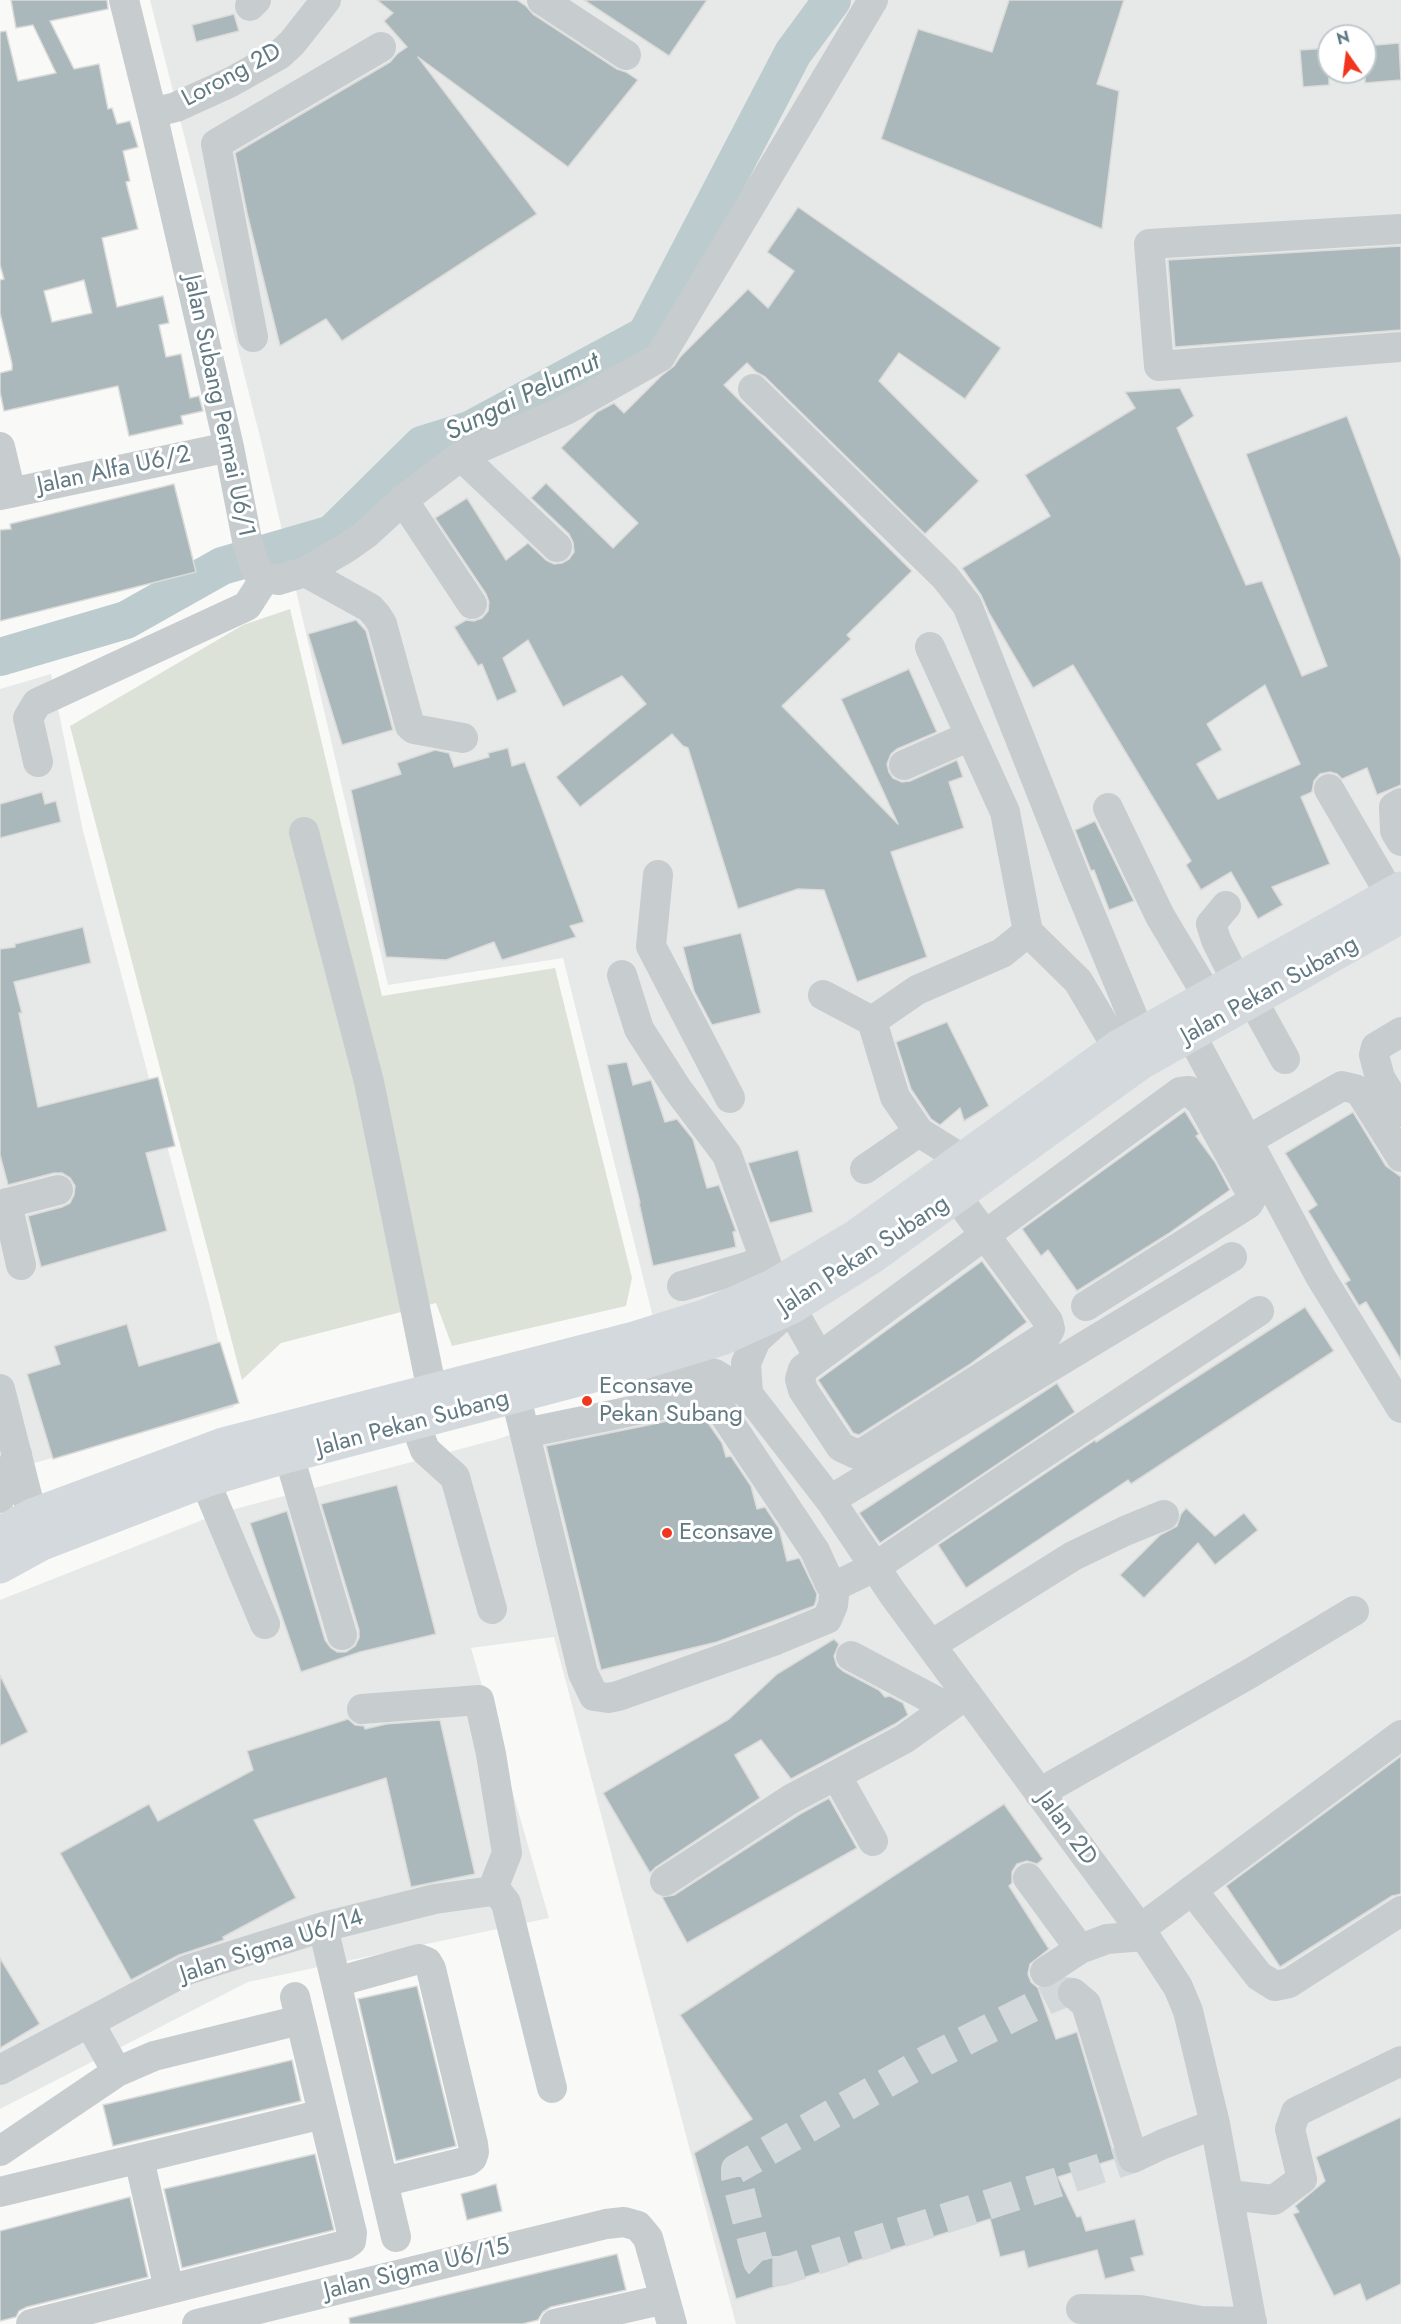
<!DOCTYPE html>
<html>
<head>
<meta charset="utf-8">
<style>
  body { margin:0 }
  #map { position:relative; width:1401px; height:2324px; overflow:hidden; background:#f9f9f7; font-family:Jost,sans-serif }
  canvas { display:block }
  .north { position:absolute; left:1317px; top:24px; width:60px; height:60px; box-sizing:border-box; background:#fff; border:2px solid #c0cace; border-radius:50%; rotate:346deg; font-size:16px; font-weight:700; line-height:24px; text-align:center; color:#627a84 }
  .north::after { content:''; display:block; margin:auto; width:21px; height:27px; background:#f1361f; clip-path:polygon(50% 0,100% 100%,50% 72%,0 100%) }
</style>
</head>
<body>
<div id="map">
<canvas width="1401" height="2324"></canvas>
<div class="north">N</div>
</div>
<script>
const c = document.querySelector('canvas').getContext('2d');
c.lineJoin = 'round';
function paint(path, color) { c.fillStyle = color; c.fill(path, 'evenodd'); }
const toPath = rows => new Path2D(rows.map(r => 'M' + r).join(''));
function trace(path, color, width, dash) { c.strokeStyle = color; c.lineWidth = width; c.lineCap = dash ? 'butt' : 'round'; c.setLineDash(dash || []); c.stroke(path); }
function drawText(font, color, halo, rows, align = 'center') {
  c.font = font + ' Jost,sans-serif'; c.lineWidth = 6; c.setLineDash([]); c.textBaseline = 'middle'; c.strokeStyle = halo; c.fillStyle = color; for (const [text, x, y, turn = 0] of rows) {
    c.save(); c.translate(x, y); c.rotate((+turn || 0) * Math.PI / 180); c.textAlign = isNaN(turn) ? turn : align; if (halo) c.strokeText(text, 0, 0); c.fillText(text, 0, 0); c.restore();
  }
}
const built = toPath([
  [150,0,1401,0,1401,2324,736,2324,554,1637,471,1648,549,1918,248,1982,0,2109,0,1600,220,1513,498,1439,669,1381,563,958,388,985,263,449],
  [1329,36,1365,36,1365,72,1329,72],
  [51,674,83,831,209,1303,234,1407,20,1467,0,1480,0,689]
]);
const green = toPath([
  [290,609,382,996,555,968,632,1278,626,1306,452,1346,436,1303,281,1343,242,1380,70,726,243,625]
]);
const river = toPath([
  [0,657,126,620,222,566,332,534,422,445,470,430,646,335,793,53,832,0]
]);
const building = toPath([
  [11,0,107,0,108,9,50,21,74,69,99,64,108,109,112,108,117,124,130,121,138,147,123,151,130,181,126,182,138,229,102,238,117,307,163,296,169,323,159,325,166,357,181,354,190,398,199,396,203,411,181,416,183,424,129,436,118,386,4,411,0,392,0,373,12,370,12,364,0,313,0,280,4,279,0,265,0,32,6,31,18,81,56,73,33,25,16,28,11,0],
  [84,280,92,313,52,322,44,291,84,280],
  [377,0,517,0,526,6,533,14,617,69,626,72,638,80,568,167,418,57,537,214,342,341,326,319,280,346,247,213,235,153,390,62,397,54,407,47,384,21,393,13,377,0],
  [584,0,707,0,669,56,584,0],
  [1009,0,1124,0,1097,84,1119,91,1102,229,881,139,918,29,992,52,1009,0],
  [234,14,239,31,196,42,192,25,234,14],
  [1399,43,1401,80,1365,83,1365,46,1399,43],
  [1329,48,1329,85,1303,87,1300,50,1329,48],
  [798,207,1001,348,965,399,899,353,879,381,979,481,925,534,765,377,756,372,747,363,724,385,912,571,847,635,851,639,782,706,898,824,841,699,909,669,937,732,897,749,891,754,887,764,889,772,893,778,902,782,910,781,957,760,963,777,949,782,964,828,891,852,927,957,857,982,824,890,798,889,738,909,688,748,683,746,672,734,580,807,556,777,646,704,622,676,563,707,528,640,503,658,517,692,497,701,482,664,478,666,454,627,466,620,474,621,482,618,488,611,489,602,486,594,435,518,467,498,506,560,528,543,546,560,554,564,562,563,569,559,574,552,573,542,569,534,531,498,546,483,613,548,638,523,561,448,597,412,614,403,624,413,661,376,674,366,680,357,748,289,768,308,794,271,767,252,798,207],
  [1401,246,1401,330,1175,347,1168,260,1401,246],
  [1180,388,1194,416,1177,428,1246,585,1262,581,1302,676,1327,666,1246,454,1347,416,1401,559,1401,785,1377,795,1367,768,1342,779,1337,774,1330,772,1320,774,1314,781,1312,792,1301,797,1330,864,1272,887,1283,905,1258,919,1231,872,1201,890,1186,865,1191,861,1073,665,1033,688,989,613,981,595,962,568,1050,516,1025,475,1135,408,1125,392,1180,388],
  [1265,685,1300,764,1218,799,1197,764,1222,750,1207,724,1265,685],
  [174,484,196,572,0,621,0,530,11,529,10,524,174,484],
  [356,620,366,631,393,730,342,745,308,634,356,620],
  [508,748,512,766,525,762,584,922,570,926,576,937,502,960,494,942,446,960,386,957,351,790,401,774,397,763,435,750,449,753,454,767,489,757,488,753,508,748],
  [42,792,45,804,56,801,61,822,0,838,0,804,42,792],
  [1095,821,1134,901,1109,910,1094,870,1091,871,1075,830,1095,821],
  [83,927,91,963,14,982,22,1013,19,1013,38,1107,158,1077,175,1146,146,1153,167,1231,41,1267,28,1216,62,1207,70,1203,74,1195,75,1186,70,1178,62,1173,54,1173,8,1185,0,1155,0,949,15,947,15,944,83,927],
  [741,933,761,1013,712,1025,694,991,683,947,741,933],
  [947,1022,989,1106,964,1121,960,1108,940,1125,931,1119,911,1089,896,1042,947,1022],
  [627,1062,633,1085,651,1080,665,1122,677,1119,693,1139,707,1188,719,1185,736,1231,733,1232,736,1247,653,1266,639,1203,640,1203,607,1065,627,1062],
  [1185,1111,1199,1134,1196,1136,1215,1162,1230,1190,1168,1234,1077,1291,1048,1250,1041,1256,1022,1229,1185,1111],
  [1353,1112,1386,1166,1401,1177,1401,1360,1366,1302,1359,1306,1345,1283,1350,1280,1308,1211,1317,1205,1285,1153,1353,1112],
  [798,1150,813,1212,770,1223,748,1163,798,1150],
  [982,1261,1027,1322,969,1365,859,1435,853,1433,818,1380,982,1261],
  [1305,1307,1334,1351,1131,1484,1128,1480,966,1588,938,1545,1095,1440,1096,1442,1305,1307],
  [127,1324,139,1366,220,1342,239,1403,53,1459,27,1374,60,1364,54,1346,127,1324],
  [1057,1383,1075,1412,880,1543,859,1513,1057,1383],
  [702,1414,722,1443,726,1457,731,1456,751,1486,757,1509,765,1507,779,1528,787,1561,799,1558,800,1559,817,1594,816,1601,814,1606,717,1642,601,1670,546,1446,702,1414],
  [397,1485,436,1634,360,1652,301,1672,250,1523,287,1511,325,1640,331,1648,337,1652,346,1652,355,1646,359,1638,359,1630,321,1504,397,1485],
  [1186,1508,1215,1536,1244,1513,1258,1530,1215,1565,1198,1543,1144,1598,1120,1575,1160,1535,1177,1526,1181,1514,1186,1508],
  [834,1639,839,1644,834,1656,837,1666,843,1671,879,1690,885,1697,890,1696,903,1703,908,1715,895,1724,791,1779,761,1740,735,1755,760,1798,656,1867,650,1873,603,1793,729,1719,777,1674,834,1639],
  [0,1675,28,1732,0,1746,0,1675],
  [348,1719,355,1725,364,1726,365,1729,386,1724,440,1720,475,1874,411,1887,386,1778,254,1820,296,1898,223,1937,224,1940,179,1955,131,1980,60,1853,149,1804,158,1821,253,1770,247,1751,348,1719],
  [1401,1756,1401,1894,1392,1896,1280,1967,1226,1886,1401,1756],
  [829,1798,857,1848,687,1943,662,1897,674,1895,800,1814,829,1798],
  [1004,1804,1043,1859,1037,1864,1027,1861,1017,1864,1012,1872,1012,1883,1009,1886,1049,1949,1030,1964,1028,1974,1031,1982,1038,1988,1056,2039,1077,2032,1115,2159,1058,2177,1077,2217,1081,2216,1086,2231,1135,2219,1144,2255,1131,2258,1135,2271,1105,2279,1097,2250,1028,2268,1024,2251,1000,2257,990,2219,736,2299,694,2153,752,2119,680,2015,1004,1804],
  [0,1958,40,2024,0,2048,0,1958],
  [417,1986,456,2146,396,2161,358,1999,417,1986],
  [292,2060,301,2101,113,2146,103,2105,292,2060],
  [1401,2117,1401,2284,1366,2301,1360,2284,1334,2296,1293,2214,1299,2212,1295,2206,1325,2181,1316,2157,1401,2117],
  [315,2154,334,2230,182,2268,164,2189,315,2154],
  [496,2184,502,2211,467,2220,461,2194,496,2184],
  [130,2197,148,2277,27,2307,19,2311,16,2317,0,2321,0,2231,130,2197],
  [617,2254,626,2290,551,2307,543,2312,538,2320,522,2324,350,2324,349,2318,617,2254]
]);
const minorTunnel = toPath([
  [1073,1993,1066,1992,1048,1999,927,2060,736,2169,736,2177,758,2262,763,2267,771,2271,781,2271,1133,2158]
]);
const minor = toPath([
  [124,0,152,113,229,447,247,540,256,570,265,578,278,580,305,572,346,548,366,534,403,500,461,456,568,409,660,357,873,0],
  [542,0,626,55],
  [250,6,256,0],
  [152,113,176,107,231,82,279,55,292,43,326,0],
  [1401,229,1149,244,1159,366,1401,347],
  [253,337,216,144,381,47],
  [753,389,945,577,967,605,1077,882,1140,1034],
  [0,447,11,493],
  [461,456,557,547],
  [0,495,229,447],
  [403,500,472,604],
  [305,572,370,608,377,616,382,624,410,726,414,729,463,738],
  [930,647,1005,812,1028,932,1078,981,1117,1047],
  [38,762,28,718,37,703,247,606,265,578],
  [904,765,970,736],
  [1329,789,1390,894],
  [1401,803,1394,807,1395,831,1401,841],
  [1108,808,1160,916,1207,995],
  [304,832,369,1082,432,1391],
  [658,875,651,946,730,1098],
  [1226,906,1211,924,1216,940,1236,980],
  [622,975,639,1029,678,1090,727,1155,774,1285],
  [823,995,872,1021,917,990,1002,953,1028,932],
  [1253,1001,1285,1059],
  [872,1021,895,1097,919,1132,962,1159],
  [1401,1032,1376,1047,1374,1055,1380,1078,1401,1112],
  [1191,1035,1320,1276,1401,1408],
  [1248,1140,1342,1086,1355,1089,1361,1093,1401,1157],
  [865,1169,919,1132],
  [956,1196,985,1235,1180,1092,1189,1091,1201,1102,1249,1189,1251,1199,1248,1204,1086,1306],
  [7,1203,21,1265],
  [0,1205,58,1190],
  [985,1235,1048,1321,1050,1329,1046,1336,866,1451,856,1454,841,1447,803,1390,800,1379,803,1369,985,1235],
  [682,1286,750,1266,764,1257],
  [648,1365,688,1367,715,1374,748,1394,830,1500,893,1594,1140,1929,1178,1987,1188,2011,1215,2124,1252,2324],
  [0,1389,32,1515],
  [748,1394,746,1363,756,1340,791,1308,819,1357],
  [520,1414,583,1673,594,1696,608,1698,618,1696,776,1640,827,1619,833,1605,835,1586],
  [415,1423,425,1450,455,1477,492,1609],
  [525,1433,705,1396,711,1398,721,1410,815,1551,830,1584,835,1586,875,1567,1026,1465,1259,1311],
  [289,1456,342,1635],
  [205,1481,265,1624],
  [0,1498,10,1475,17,1454],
  [830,1500,1232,1257],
  [931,1645,1073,1556,1125,1531,1164,1515],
  [851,1656,947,1707],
  [362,1709,479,1700,491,1754,507,1853,492,1891],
  [836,1775,873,1841],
  [1039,1793,1249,1674,1354,1611],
  [1028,1878,1080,1949],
  [665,1881,791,1799,904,1739,967,1694],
  [1192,1890,1259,1976,1275,1986,1289,1983,1401,1911],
  [492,1891,499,1894,506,1903,552,2088],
  [323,1927,396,2237],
  [1140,1929,1401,1735],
  [1045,1972,1080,1949,1107,1939,1144,1936],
  [336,1982,419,1959,427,1962,431,1969,473,2144,474,2152,472,2158,468,2161,383,2182],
  [1073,1993,1086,2004,1133,2158,1163,2144,1215,2124],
  [89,2022,117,2072],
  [0,2070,187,1970,323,1927,435,1899,492,1891],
  [0,2151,117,2072,154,2056,300,2020],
  [139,2159,169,2289],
  [0,2192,323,2114],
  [1229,2195,1274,2200,1302,2179,1290,2129,1296,2112,1401,2061],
  [1081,2309,1140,2310,1201,2321,1252,2322],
  [31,2324,345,2245,351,2241,352,2233,295,1997],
  [197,2324,606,2224,624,2222,638,2226,648,2238,672,2324],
  [555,2324,665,2299]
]);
const major = toPath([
  [0,1533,32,1515,223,1444,634,1338,707,1315,774,1285,854,1237,1117,1047,1401,888],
  [0,1567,42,1544,205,1481,289,1456,639,1364,722,1339,791,1308,871,1258,1141,1063,1401,917]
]);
const markers = [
  [587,1401,6,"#f1361f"],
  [667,1533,6,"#f1361f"]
];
const streetNames = [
  ["Lorong 2D",232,76,-28],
  ["Jalan Subang Permai U6/1",218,406,78],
  ["Jalan Alfa U6/2",114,471,-12],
  ["Jalan Pekan Subang",1270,991,-29],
  ["Jalan Pekan Subang",864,1256,-33],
  ["Jalan Pekan Subang",413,1424,-15],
  ["Jalan 2D",1066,1829,54],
  ["Jalan Sigma U6/14",272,1947,-18],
  ["Jalan Sigma U6/15",417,2270,-14]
];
const poiNames = [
  ["Econsave",599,1387],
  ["Pekan Subang",599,1415],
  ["Econsave",679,1533]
];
const waterNames = [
  ["Sungai Pelumut",523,398,-26]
];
paint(built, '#e7e9e8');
paint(green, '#dce2d7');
trace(river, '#bcccce', 38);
paint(building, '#aab7bb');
trace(building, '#dbdbd9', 1.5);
trace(minorTunnel, '#d3d9da', 30, [30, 15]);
trace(minor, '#c7cccf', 30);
trace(major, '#d3d9dc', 33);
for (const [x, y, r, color] of markers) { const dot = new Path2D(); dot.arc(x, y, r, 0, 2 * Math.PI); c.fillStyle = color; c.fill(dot); trace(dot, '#fff', 2); }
drawText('24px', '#627a84', '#fff', streetNames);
drawText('24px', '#627a84', '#fff', poiNames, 'left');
drawText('italic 26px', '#5d797e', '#fff', waterNames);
</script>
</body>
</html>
